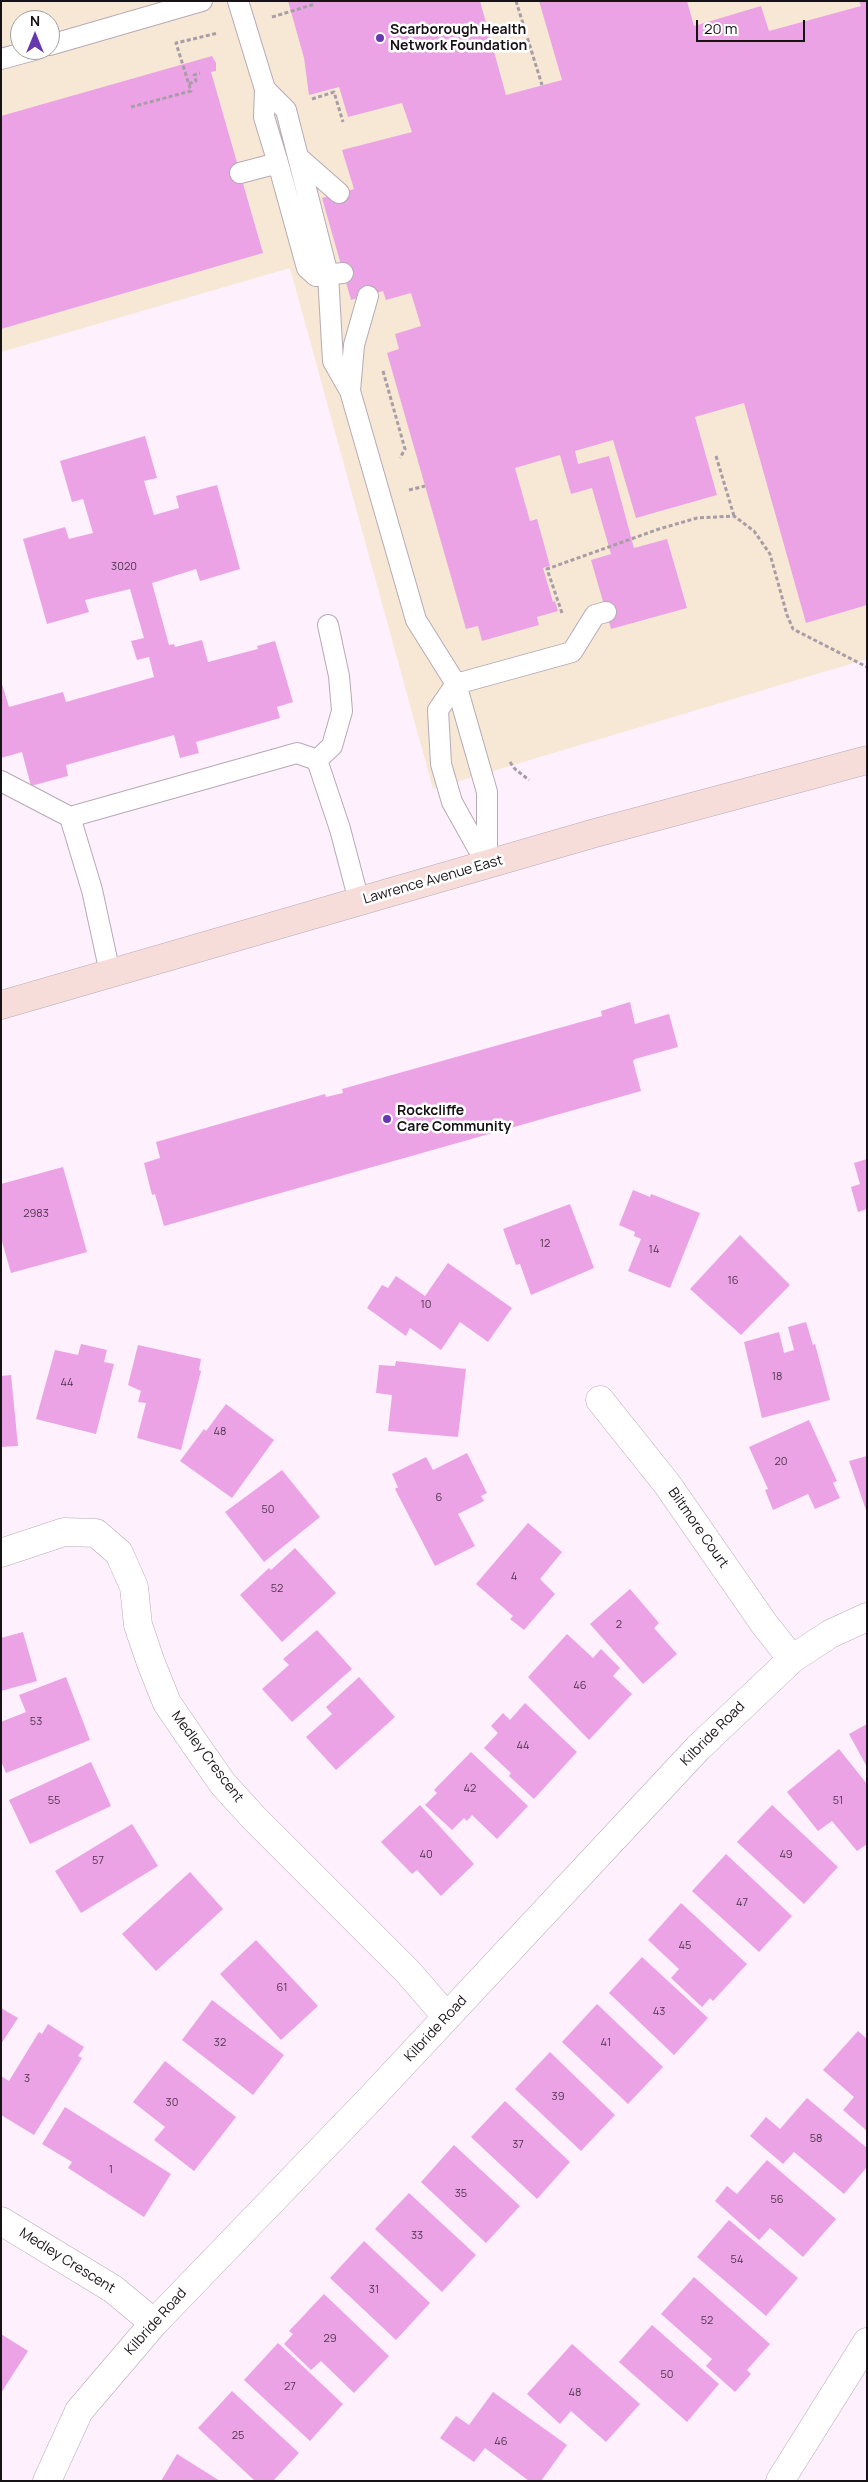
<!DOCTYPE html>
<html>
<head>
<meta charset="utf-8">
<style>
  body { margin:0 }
  #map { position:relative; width:868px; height:2482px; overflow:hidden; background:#fef0fc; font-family:Manrope,sans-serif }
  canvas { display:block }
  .frame { position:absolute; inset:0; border:2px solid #171216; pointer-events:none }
  .north { position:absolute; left:10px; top:10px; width:50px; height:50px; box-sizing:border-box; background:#fff; border:1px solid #a2a0a2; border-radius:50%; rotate:0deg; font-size:14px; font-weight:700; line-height:20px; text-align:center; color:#171216 }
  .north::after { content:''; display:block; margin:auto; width:18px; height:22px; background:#6538af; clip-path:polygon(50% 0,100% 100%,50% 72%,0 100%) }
  .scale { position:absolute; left:696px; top:20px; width:109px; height:22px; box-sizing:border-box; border:2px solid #171216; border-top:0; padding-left:6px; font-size:15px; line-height:18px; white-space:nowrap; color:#171216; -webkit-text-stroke:4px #fff; paint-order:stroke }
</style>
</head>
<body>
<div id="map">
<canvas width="868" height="2482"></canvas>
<div class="frame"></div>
<div class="north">N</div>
<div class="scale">20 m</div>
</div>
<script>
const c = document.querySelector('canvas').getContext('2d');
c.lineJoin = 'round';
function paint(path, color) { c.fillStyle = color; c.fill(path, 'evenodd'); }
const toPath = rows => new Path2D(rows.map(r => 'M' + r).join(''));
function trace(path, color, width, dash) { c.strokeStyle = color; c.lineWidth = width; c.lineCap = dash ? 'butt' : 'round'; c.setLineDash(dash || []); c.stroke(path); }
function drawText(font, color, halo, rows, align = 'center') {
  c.font = font + ' Manrope,sans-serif'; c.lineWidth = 5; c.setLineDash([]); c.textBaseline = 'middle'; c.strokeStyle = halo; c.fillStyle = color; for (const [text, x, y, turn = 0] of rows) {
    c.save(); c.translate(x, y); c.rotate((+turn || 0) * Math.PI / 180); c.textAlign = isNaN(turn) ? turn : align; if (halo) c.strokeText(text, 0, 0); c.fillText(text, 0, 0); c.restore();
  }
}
const medical = toPath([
  [1,1,867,1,867,659,433,789,290,268,1,352],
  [20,20,50,20,50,50,20,50]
]);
const building = toPath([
  [288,1,480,1,506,95,562,80,539,1,687,1,694,26,761,6,769,31,861,6,859,1,867,1,867,605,806,623,744,403,695,417,717,495,636,518,613,440,575,451,578,464,609,456,634,548,667,539,687,608,611,629,591,560,611,554,592,488,571,494,560,455,515,468,530,521,537,519,550,566,543,568,553,602,555,601,558,611,537,617,539,625,482,641,478,626,466,629,387,353,399,349,395,334,421,326,411,293,386,300,383,291,351,300,322,198,354,189,342,150,412,132,402,103,348,117,339,87,309,95,304,58],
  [212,56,216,63,216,71,211,72,263,253,1,329,1,116],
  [145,436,157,478,144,481,154,515,179,508,176,496,217,485,240,569,200,581,196,569,152,583,169,645,174,644,175,647,202,640,208,662,258,649,257,646,275,641,293,702,277,707,280,718,196,742,199,753,180,758,174,735,66,765,68,776,31,786,22,752,1,758,1,681,9,707,63,692,66,702,154,677,149,657,137,660,131,641,144,638,130,589,85,600,89,612,47,624,23,539,65,527,69,539,93,533,83,499,72,502,60,461],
  [630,1002,635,1024,669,1014,678,1047,635,1059,633,1061,641,1091,164,1226,155,1194,152,1195,144,1163,160,1158,156,1142,325,1094,326,1097,343,1093,342,1089,602,1016,601,1011],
  [867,1159,867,1209,858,1212,851,1187,860,1184,854,1163],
  [63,1167,87,1252,11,1273,1,1238,1,1184],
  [633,1190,650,1197,651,1194,700,1213,670,1288,628,1271,641,1239,634,1236,635,1232,619,1225],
  [570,1204,594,1268,531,1295,520,1264,516,1265,503,1229],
  [740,1235,790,1285,741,1335,690,1289],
  [448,1263,512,1308,488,1342,460,1322,441,1350,410,1328,406,1336,367,1308,382,1285,388,1288,396,1276,425,1296],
  [806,1322,813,1345,815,1344,830,1400,762,1418,744,1342,779,1332,784,1353,794,1350,788,1327],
  [81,1344,107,1350,104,1362,114,1364,96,1434,36,1419,55,1350,78,1355],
  [138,1345,201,1359,199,1370,201,1371,181,1450,137,1438,146,1403,138,1402,141,1391,128,1385],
  [396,1361,466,1369,458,1437,388,1431,392,1395,376,1393,379,1365,395,1366],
  [11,1375,18,1446,1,1447,1,1376],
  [226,1404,274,1440,232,1498,180,1461,204,1429,206,1431],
  [809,1420,837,1481,833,1483,840,1498,815,1509,808,1494,773,1510,765,1490,768,1489,749,1447],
  [467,1453,487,1493,481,1496,484,1501,458,1514,475,1546,435,1566,395,1489,398,1487,392,1474,426,1457,433,1470],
  [867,1456,867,1510,866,1510,849,1461],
  [282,1470,320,1517,264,1562,225,1512],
  [528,1523,562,1552,540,1579,555,1594,524,1630,510,1619,513,1616,476,1584],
  [295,1548,336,1593,282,1642,240,1595,269,1568,271,1570],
  [630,1589,659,1623,654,1628,677,1654,643,1684,590,1624],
  [317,1630,352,1669,292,1722,262,1689,289,1665,283,1659],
  [23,1632,37,1681,1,1691,1,1638],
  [567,1634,593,1658,601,1649,620,1668,613,1676,632,1694,589,1740,528,1677],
  [66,1677,90,1740,6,1773,1,1761,1,1722,26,1712,19,1695],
  [359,1677,395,1717,336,1770,306,1737,332,1714,326,1707],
  [525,1703,577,1752,534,1799,509,1776,511,1773,484,1748,498,1733,491,1726,503,1713,510,1720],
  [867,1724,867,1767,849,1734],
  [839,1749,867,1784,867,1844,857,1851,832,1821,818,1831,787,1792],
  [471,1752,528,1806,497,1839,472,1815,467,1821,464,1818,452,1830,425,1805,437,1793,434,1790],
  [91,1762,111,1806,30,1844,9,1800],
  [420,1805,474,1864,441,1896,417,1870,412,1874,381,1842],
  [772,1805,838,1867,804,1904,737,1842],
  [132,1824,158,1866,81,1913,55,1871],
  [726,1854,792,1916,759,1952,692,1891],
  [190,1872,223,1909,156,1971,122,1934],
  [681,1903,747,1964,713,2001,710,1998,702,2007,671,1978,679,1969,648,1940],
  [256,1940,318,2006,281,2040,220,1974],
  [642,1957,708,2018,674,2055,609,1993],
  [212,2000,284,2055,253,2095,182,2040],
  [597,2004,663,2067,628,2104,562,2042],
  [1,2008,18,2018,1,2044],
  [48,2024,84,2047,78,2056,82,2058,34,2135,1,2115,1,2076,9,2081,39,2032,42,2034],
  [858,2031,867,2039,867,2131,843,2110,854,2097,823,2070],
  [550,2052,615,2115,581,2151,515,2089],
  [165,2061,236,2117,194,2171,154,2140,165,2127,133,2102],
  [807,2098,867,2148,867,2167,844,2194,794,2152,783,2164,750,2136,766,2117,780,2129],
  [505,2101,570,2162,537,2199,471,2137],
  [65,2107,171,2174,144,2217,68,2168,72,2162,42,2144],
  [454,2145,520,2206,486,2243,421,2182],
  [767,2160,836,2219,803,2257,770,2228,759,2240,715,2201,727,2186,737,2194],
  [409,2193,476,2255,442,2292,375,2229],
  [729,2220,798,2278,766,2316,697,2257],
  [364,2241,430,2303,396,2340,330,2278],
  [694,2277,770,2344,747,2370,751,2374,735,2392,706,2366,712,2359,661,2314],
  [324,2294,389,2356,354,2393,321,2361,311,2370,284,2344,293,2334,289,2331],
  [652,2325,719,2384,687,2422,619,2362],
  [1,2334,28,2351,1,2393],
  [278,2343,343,2404,310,2441,244,2380],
  [572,2344,640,2404,606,2442,571,2411,560,2424,527,2394],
  [232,2391,299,2453,273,2481,255,2481,198,2428],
  [493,2392,567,2445,541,2481,529,2481,485,2448,474,2462,440,2438,456,2416,469,2425],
  [177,2454,220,2481,161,2481]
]);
const path = toPath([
  [516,1,542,85],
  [272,17,315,4],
  [189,84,196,81,194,75,200,73],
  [312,99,334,92,343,122],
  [131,107,191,91,176,43,218,33],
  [383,371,405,449,400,458],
  [716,456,734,516],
  [409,490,425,486],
  [562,613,547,569,659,529,697,518,734,516,754,531,770,554,787,615,793,629,867,667],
  [510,762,515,769,529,780]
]);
const service = toPath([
  [238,1,265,89,264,117,278,163],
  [50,45,202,1],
  [1,59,34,50],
  [265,89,286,110,298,157,339,193],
  [298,157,328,275,333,361,350,391,416,620,456,684,487,792,487,865],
  [240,173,278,163,307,268,316,276,343,273],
  [350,391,354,345,368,296],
  [317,760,340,829,359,901],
  [1,781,70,817,297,753,317,760,332,746,342,711,339,676,328,625],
  [70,817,92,890,110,973],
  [486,863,452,802,441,764,438,710,456,684,572,652,595,615,606,612]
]);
const minor = toPath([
  [600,1400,667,1484,765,1625,792,1659],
  [1,1553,64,1532,96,1533,119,1553,134,1587,138,1625,151,1663,167,1703,195,1744,223,1784,254,1818,408,1972,447,2017],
  [1,2221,113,2289,154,2323],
  [47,2481,79,2411,154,2323,371,2098,698,1748,792,1659,830,1634,867,1617],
  [780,2481,867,2342]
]);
const secondary = toPath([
  [1,1005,595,833,867,760]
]);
const markers = [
  [380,38,5,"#6538af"],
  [387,1119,5,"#6538af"]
];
const numberNames = [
  ["3020",124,567],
  ["2983",36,1214],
  ["12",545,1244],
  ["14",654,1250],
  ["16",733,1281],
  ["10",426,1305],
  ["18",777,1377],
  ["44",67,1383],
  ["48",220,1432],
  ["20",781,1462],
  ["6",439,1498],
  ["50",268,1510],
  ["4",514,1577],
  ["52",277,1589],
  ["2",619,1625],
  ["46",580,1686],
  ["53",36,1722],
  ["44",523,1746],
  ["42",470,1789],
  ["55",54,1801],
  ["51",838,1801],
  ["40",426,1855],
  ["49",786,1855],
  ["57",98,1861],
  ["47",742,1903],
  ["45",685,1946],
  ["61",282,1988],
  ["43",659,2012],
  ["32",220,2043],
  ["41",606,2043],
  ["3",27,2079],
  ["39",558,2097],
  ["30",172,2103],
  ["58",816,2139],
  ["37",518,2145],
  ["1",111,2170],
  ["35",461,2194],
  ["56",777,2200],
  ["33",417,2236],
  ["54",737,2260],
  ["31",374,2290],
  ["52",707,2321],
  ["29",330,2339],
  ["50",667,2375],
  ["27",290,2387],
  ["48",575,2393],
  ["25",238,2436],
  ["46",501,2442]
];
const poiNames = [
  ["Scarborough Health",390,30],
  ["Network Foundation",390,46],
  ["Rockcliffe",397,1111],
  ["Care Community",397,1127]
];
const streetNames = [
  ["Lawrence Avenue East",433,880,-16],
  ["Biltmore Court",698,1528,55],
  ["Kilbride Road",713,1734,-45],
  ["Medley Crescent",207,1757,53],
  ["Kilbride Road",436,2029,-47],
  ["Medley Crescent",67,2261,32],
  ["Kilbride Road",156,2322,-48]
];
paint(medical, '#f7e8d5');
paint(building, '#eca3e6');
trace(service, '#b7a9b5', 22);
trace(minor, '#b7a9b5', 29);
trace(secondary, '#b7a9b5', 29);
trace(path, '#a89da6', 3, [4, 2.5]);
trace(service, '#fff', 20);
trace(minor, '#fff', 28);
trace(secondary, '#f6ddda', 28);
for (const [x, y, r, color] of markers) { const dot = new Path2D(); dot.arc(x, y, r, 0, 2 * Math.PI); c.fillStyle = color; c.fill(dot); trace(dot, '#fff', 2); }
drawText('11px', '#4c364a', null, numberNames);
drawText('bold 14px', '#171216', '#fff', poiNames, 'left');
drawText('14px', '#171216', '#fff', streetNames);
</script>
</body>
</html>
